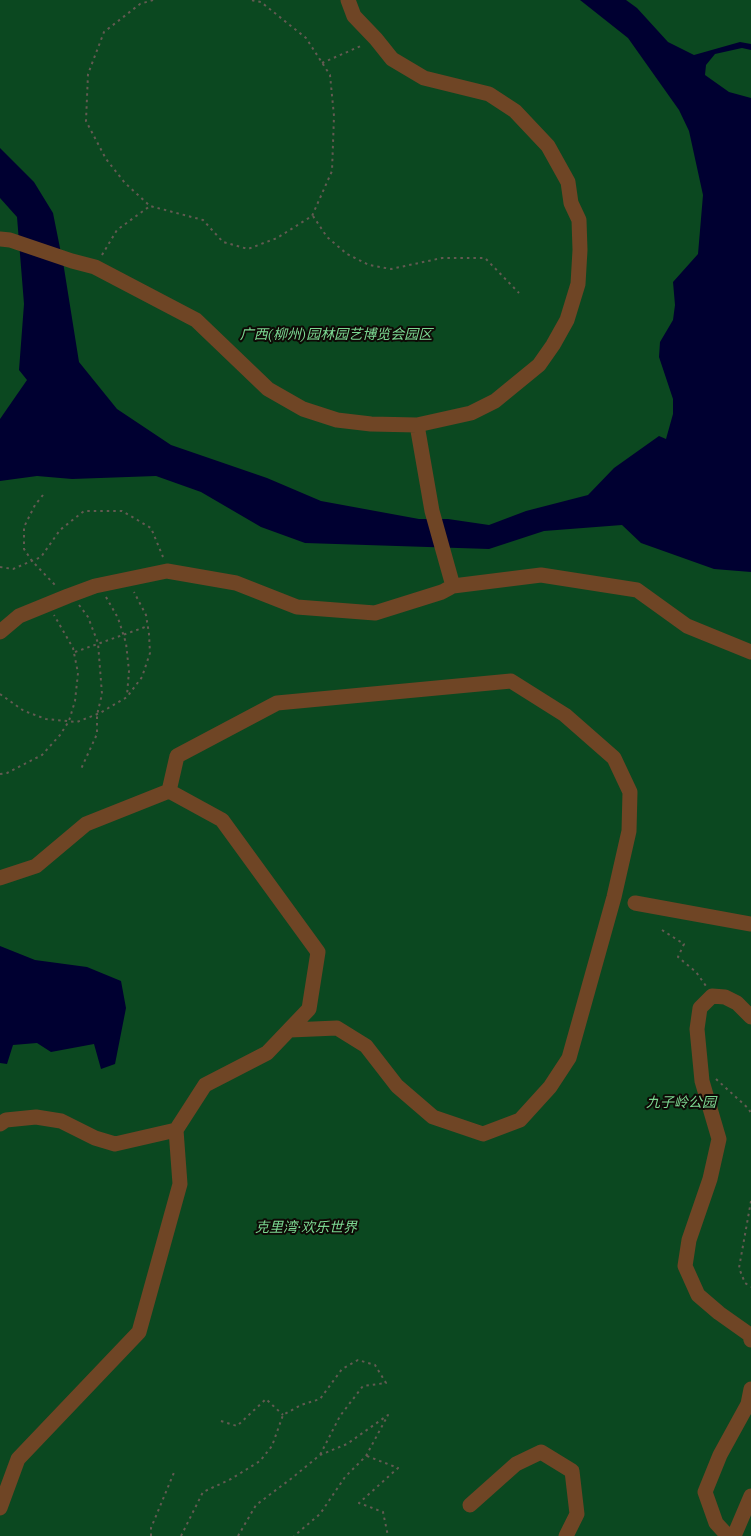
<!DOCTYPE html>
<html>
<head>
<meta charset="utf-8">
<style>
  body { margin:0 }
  canvas { display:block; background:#281f15 }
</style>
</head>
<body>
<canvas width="751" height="1536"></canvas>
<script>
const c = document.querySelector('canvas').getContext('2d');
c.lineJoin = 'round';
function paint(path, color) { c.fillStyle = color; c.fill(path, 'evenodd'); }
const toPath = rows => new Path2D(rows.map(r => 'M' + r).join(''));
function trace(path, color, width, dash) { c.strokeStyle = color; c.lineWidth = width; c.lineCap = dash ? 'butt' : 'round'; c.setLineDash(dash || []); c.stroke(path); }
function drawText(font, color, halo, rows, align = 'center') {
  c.font = font + ' "Source Serif 4","Noto Sans SC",serif'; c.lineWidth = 4; c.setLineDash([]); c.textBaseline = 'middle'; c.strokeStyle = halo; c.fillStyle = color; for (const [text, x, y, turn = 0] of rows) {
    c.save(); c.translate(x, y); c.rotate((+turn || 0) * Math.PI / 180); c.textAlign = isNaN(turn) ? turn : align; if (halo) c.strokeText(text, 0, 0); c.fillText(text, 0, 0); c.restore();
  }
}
const green = toPath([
  [0,0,751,0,751,1536,0,1536]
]);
const water = toPath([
  [580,0,626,0,637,8,668,42,694,55,740,42,751,44,751,50,742,48,715,54,706,65,705,75,729,92,751,98,751,572,714,569,641,543,622,525,544,531,489,549,305,543,261,527,201,492,156,476,72,479,37,476,0,481,0,419,27,380,19,370,24,304,17,217,0,198,0,148,34,182,53,213,64,268,79,362,117,409,171,445,267,478,321,501,419,519,448,519,489,525,526,511,588,495,614,468,659,436,666,439,673,414,673,399,659,357,660,342,673,320,675,305,673,282,698,254,703,195,689,131,679,110,628,38],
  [0,946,35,960,87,967,121,981,126,1008,115,1064,101,1069,94,1044,51,1052,37,1043,13,1045,7,1064,0,1063]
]);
const path = toPath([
  [153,0,140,4,104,32,88,74,86,121,106,159,125,183,150,206,203,220,223,242,248,249,277,238,312,216,332,171,334,116,330,75,306,38,261,2,250,0],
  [322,63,363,45],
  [313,216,327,237,347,254,369,265,391,269,442,258,485,258,519,293],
  [102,255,117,230,150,206],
  [43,495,35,505,24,527,24,549,32,561,56,586],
  [0,567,13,569,41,557,60,530,84,511,122,511,151,528,163,557],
  [106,597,118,618,126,643,129,671,127,695],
  [79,605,88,617,98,643,102,694,97,715,97,734,81,769],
  [75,652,148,626],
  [0,694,24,711,46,719,77,722,100,713,127,697,142,677,150,653,149,634,146,615,134,592],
  [0,774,7,773,42,755,60,735,69,721,75,701,78,673,73,648,54,615],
  [662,930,684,944,678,957,696,972,706,986],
  [716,1079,749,1109,751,1114],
  [751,1201,739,1268,745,1283,751,1287],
  [221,1421,237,1426,266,1399,283,1415],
  [367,1456,398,1468,359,1503,383,1512,388,1536],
  [151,1536,151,1528,175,1470],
  [181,1536,203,1492,231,1479,260,1461,272,1446,283,1415,301,1405,320,1399,342,1369,358,1360,375,1365,386,1383,363,1386,340,1416,320,1455],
  [238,1536,256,1505,292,1478,320,1455,347,1444,388,1415,366,1456,345,1477,320,1514,294,1536]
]);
const minor = toPath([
  [0,239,10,240,72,261,95,267,196,320,268,389,303,409,337,420,371,424,417,425,471,413,495,401,539,365,553,345,567,320,578,284,580,250,579,220,571,203,568,182,548,146,515,111,489,94,424,78,392,59,376,39,354,16,348,0],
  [417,425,432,511,453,586],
  [0,632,19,616,68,596,95,586,167,571,236,583,297,607,375,613,442,592,453,586,541,575,637,590,687,626,751,652],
  [169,791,177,756,277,703,511,681,565,715,614,758,630,792,629,831,614,897,569,1058,550,1087,520,1120,483,1134,433,1117,397,1086,366,1046,337,1028,290,1030],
  [0,878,36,866,86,824,169,791,222,820,318,952,309,1009,267,1053,205,1085,176,1130,180,1184,139,1332,18,1459,0,1508],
  [635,903,751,924],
  [751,1017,737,1003,725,997,712,996,700,1008,697,1029,702,1081,719,1139,710,1179,689,1240,685,1266,698,1295,719,1313,750,1335,751,1340],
  [0,1124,6,1120,36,1117,61,1121,95,1138,115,1144,176,1130],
  [470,1505,516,1464,541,1452,572,1471,577,1514,566,1536],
  [728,1536,716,1523,705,1492,720,1455,748,1404,751,1389],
  [734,1536,751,1496]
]);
const parkNames = [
  ["广西(柳州)园林园艺博览会园区",336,335],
  ["九子岭公园",681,1103],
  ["克里湾·欢乐世界",306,1228]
];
paint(green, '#0b4820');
paint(water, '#000031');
trace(path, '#635a52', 2, [2.5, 4]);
trace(minor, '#6f4525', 15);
drawText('italic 14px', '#7cd892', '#0e0a06', parkNames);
</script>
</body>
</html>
